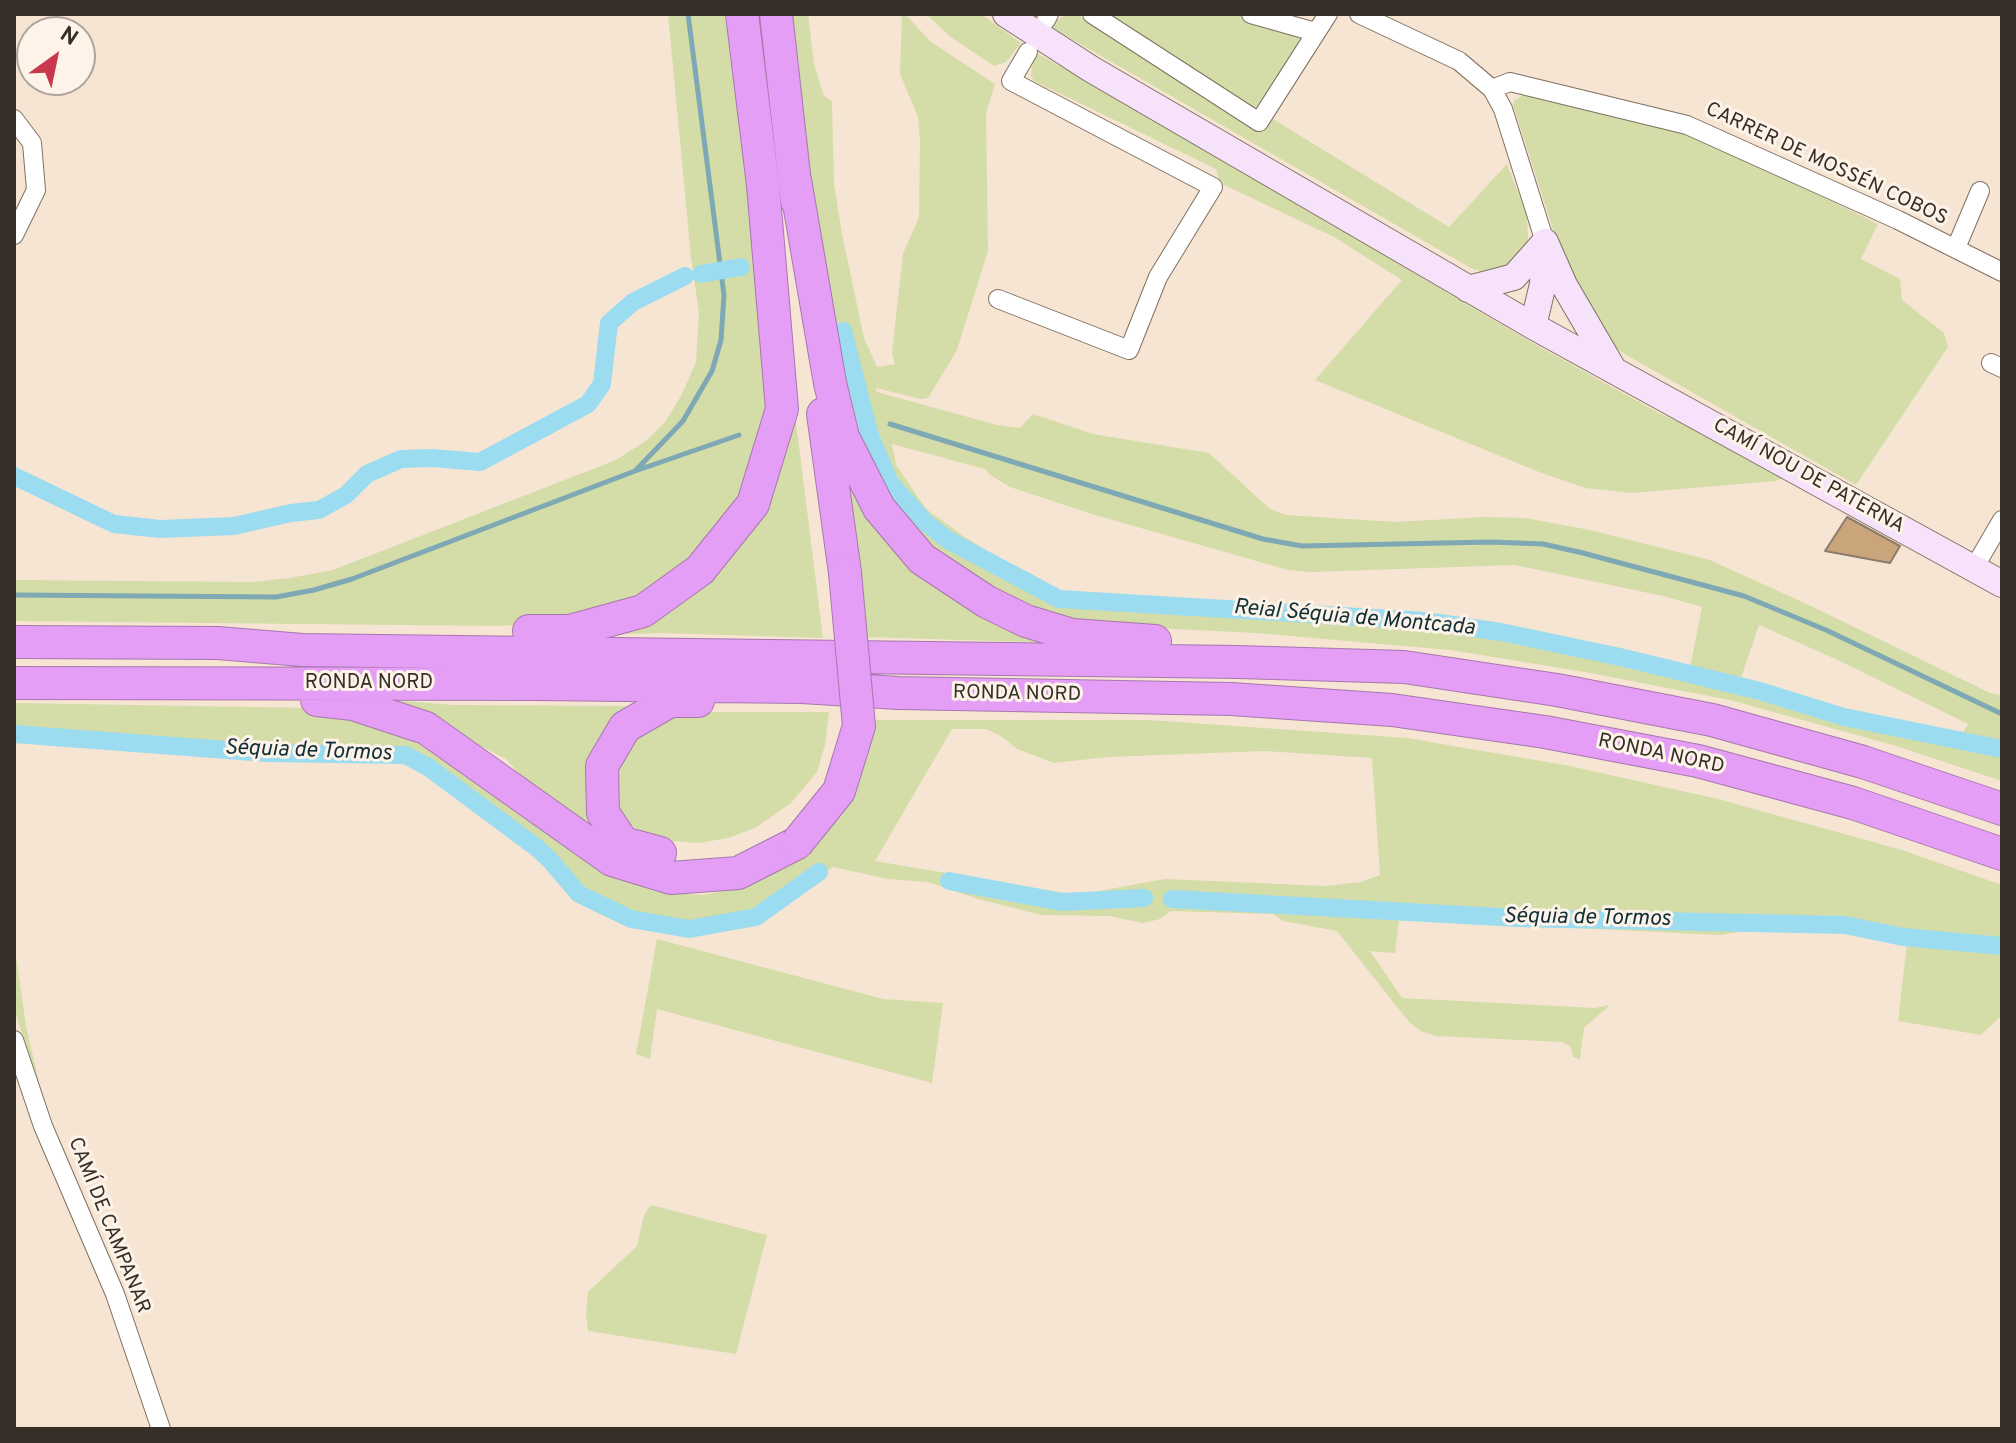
<!DOCTYPE html>
<html>
<head>
<meta charset="utf-8">
<style>
  body { margin:0 }
  #map { position:relative; width:2016px; height:1443px; overflow:hidden; background:#f6e5d3; font-family:Overpass,sans-serif }
  canvas { display:block }
  .frame { position:absolute; inset:0; border:16px solid #362f28; pointer-events:none }
  .north { position:absolute; left:16px; top:16px; width:80px; height:80px; box-sizing:border-box; background:#fef3e8; border:2px solid #aea59b; border-radius:50%; rotate:33deg; font-size:22px; font-weight:700; line-height:32px; text-align:center; color:#362f28 }
  .north::after { content:''; display:block; margin:auto; width:28px; height:36px; background:#c9394e; clip-path:polygon(50% 0,100% 100%,50% 72%,0 100%) }
</style>
</head>
<body>
<div id="map">
<canvas width="2016" height="1443"></canvas>
<div class="frame"></div>
<div class="north">N</div>
</div>
<script>
const c = document.querySelector('canvas').getContext('2d');
c.lineJoin = 'round';
function paint(path, color) { c.fillStyle = color; c.fill(path, 'evenodd'); }
const toPath = rows => new Path2D(rows.map(r => 'M' + r).join(''));
function trace(path, color, width, dash) { c.strokeStyle = color; c.lineWidth = width; c.lineCap = dash ? 'butt' : 'round'; c.setLineDash(dash || []); c.stroke(path); }
function drawText(font, color, halo, rows, align = 'center') {
  c.font = font + ' Overpass,sans-serif'; c.lineWidth = 6; c.setLineDash([]); c.textBaseline = 'middle'; c.strokeStyle = halo; c.fillStyle = color; for (const [text, x, y, turn = 0] of rows) {
    c.save(); c.translate(x, y); c.rotate((+turn || 0) * Math.PI / 180); c.textAlign = isNaN(turn) ? turn : align; if (halo) c.strokeText(text, 0, 0); c.fillText(text, 0, 0); c.restore();
  }
}
const green = toPath([
  [668,14,725,14,756,256,769,391,763,439,729,519,690,562,640,596,548,623,498,626,14,621,14,580,253,582,290,578,333,570,616,460,647,440,665,422,681,396,696,362,699,313,691,257],
  [791,14,808,14,814,65,824,96,832,101,834,184,842,234,864,338,877,367,895,364,892,353,903,254,919,217,920,140,918,117,900,74,902,14,905,14,931,42,995,84,986,113,988,251,957,350,928,398,921,399,876,388,877,392,997,425,1020,428,1033,414,1093,434,1209,453,1270,509,1286,515,1395,522,1486,517,1525,518,1590,530,1710,560,1811,606,1988,692,2002,696,2002,781,1896,746,1730,700,1585,672,1450,650,1256,633,1094,625,1009,601,939,555,889,498,852,421,809,174],
  [892,444,985,469,990,475,1010,487,1095,515,1288,570,1311,572,1515,565,1663,596,1702,607,1690,668,1585,641,1461,619,1057,590,1008,564,965,537,926,509,896,465],
  [1759,625,1842,662,1968,724,1962,734,1848,712,1757,684,1740,681],
  [926,14,981,14,1021,43,1006,62,994,66,952,38],
  [1028,14,1039,14,1037,18,1050,24,1068,14,1076,14,1170,71,1268,116,1449,227,1507,164,1527,215,1528,241,1513,266,1483,272,1471,268],
  [1099,14,1236,14,1305,36,1268,95,1255,108,1248,108],
  [1033,51,1311,206,1400,265,1536,345,1659,413,1705,434,1785,477,1776,481,1633,493,1585,488,1539,472,1315,380,1402,280,1334,237,1220,183,1216,169,1034,81,1031,76],
  [1523,95,1683,131,1706,140,1878,224,1861,259,1900,279,1902,300,1944,333,1948,347,1856,485,1607,344,1559,248,1513,105,1514,101],
  [792,390,823,638,662,633,599,635,634,626,775,482,790,431],
  [836,439,895,546,1088,644,866,637],
  [392,700,453,705,631,706,621,716,613,844,520,775,506,759],
  [14,703,311,708,412,735,625,880,657,892,702,895,739,888,854,785,865,762,872,720,1149,720,1407,738,1570,766,1718,799,1902,850,2002,885,2002,1015,1981,1035,1898,1021,1907,943,1827,930,1748,931,1718,935,1399,919,1395,953,1370,951,1402,998,1595,1008,1610,1005,1584,1028,1580,1059,1573,1057,1571,1047,1562,1042,1436,1036,1421,1031,1409,1022,1337,931,1283,921,1273,914,1171,911,1160,919,1143,923,1109,916,1042,915,978,899,928,882,888,879,833,867,757,919,689,932,604,913,575,899,545,865,411,763,400,759,234,756,14,739],
  [952,729,986,729,1001,736,1017,749,1054,763,1108,757,1265,751,1372,758,1380,875,1361,882,1326,886,1165,879,1077,895,875,861],
  [675,712,829,712,825,745,817,772,791,803,755,828,728,838,699,843,673,841,639,830,626,822,615,799,618,755,626,746],
  [657,939,883,999,943,1003,932,1083,657,1009,650,1059,636,1054],
  [14,942,26,1026,40,1087,14,1009],
  [651,1205,767,1235,736,1354,588,1331,586,1315,588,1292,637,1246,644,1215]
]);
const stream = toPath([
  [890,424,1263,539,1302,546,1491,542,1543,544,1583,553,1744,596,1826,630,2002,714],
  [636,470,683,421,712,371,721,340,724,295,688,14],
  [14,595,276,597,314,590,352,579,635,471,739,435]
]);
const canal = toPath([
  [701,274,741,267],
  [843,331,870,436,890,483,926,523,948,540,1059,599,1425,621,1501,632,1620,657,1760,691,1844,717,2002,749],
  [14,476,114,524,160,529,234,526,291,513,319,510,346,495,367,474,401,459,432,458,480,462,588,404,602,384,609,323,633,302,685,276],
  [14,734,267,753,405,755,428,767,537,848,549,859,579,894,631,919,689,929,756,917,819,872],
  [949,881,1062,902,1144,898],
  [1172,899,1518,918,1845,925,1903,937,2002,946]
]);
const building = toPath([
  [1847,517,1900,546,1890,563,1825,551,1847,517]
]);
const street = toPath([
  [1092,14,1259,122,1328,14],
  [1251,14,1315,32],
  [1359,14,1459,61,1492,89,1503,109,1545,242],
  [1046,20,1049,14],
  [1492,89,1510,82,1687,125,1898,220,2002,272],
  [14,119,32,143,36,190,14,235],
  [1956,248,1980,191],
  [998,299,1129,350,1158,277,1213,187,1011,81,1028,52],
  [1991,363,2002,368],
  [1974,568,2002,520],
  [14,1040,43,1126,115,1294,161,1429]
]);
const secondary = toPath([
  [1006,14,1091,69,1533,326,2002,584],
  [1545,242,1564,285,1613,369],
  [1468,289,1514,277,1545,242],
  [1533,326,1543,284,1544,251]
]);
const highway = toPath([
  [776,14,797,201],
  [795,180,830,383,843,437,879,508,922,559,987,602,1026,621,1072,635,1155,641],
  [823,414,845,573],
  [529,631,570,631,643,611,700,570,753,504,782,409,763,185,742,14],
  [14,642,218,643,302,650,1239,662,1404,667,1557,690,1712,720,1863,762,2002,809],
  [14,683,537,684,802,687,898,693,1231,699,1392,710,1545,732,1698,761,1853,803,2002,854],
  [317,700,353,704,426,728,612,860,671,878,738,873,797,843],
  [660,853,623,843,603,813,602,766,625,727,670,701,698,701]
]);
const highwayBridge = toPath([
  [797,843,839,791,859,726,845,573]
]);
const streetNames = [
  ["CARRER DE MOSSÉN COBOS",1826,165,25],
  ["CAMÍ NOU DE PATERNA",1808,477,29],
  ["RONDA NORD",369,684],
  ["RONDA NORD",1017,695,1],
  ["RONDA NORD",1661,755,12],
  ["CAMÍ DE CAMPANAR",108,1226,68]
];
const waterNames = [
  ["Reial Séquia de Montcada",1354,619,5],
  ["Séquia de Tormos",308,752,2],
  ["Séquia de Tormos",1587,919,1]
];
paint(green, '#d4dca8');
trace(stream, '#7da8b4', 5);
trace(canal, '#9bdcf0', 18);
paint(building, '#caa47b');
trace(building, '#8c7c6c', 2);
trace(street, '#807060', 20);
trace(secondary, '#807060', 28);
trace(highway, '#a777ae', 34);
trace(street, '#fff', 18);
trace(secondary, '#f7e2fc', 26);
trace(highway, '#e49ef6', 32);
trace(highwayBridge, '#a777ae', 34, []);
trace(highwayBridge, '#e49ef6', 32);
drawText('20px', '#362f28', '#fef3e8', streetNames);
drawText('italic 22px', '#103039', '#fef3e8', waterNames);
</script>
</body>
</html>
